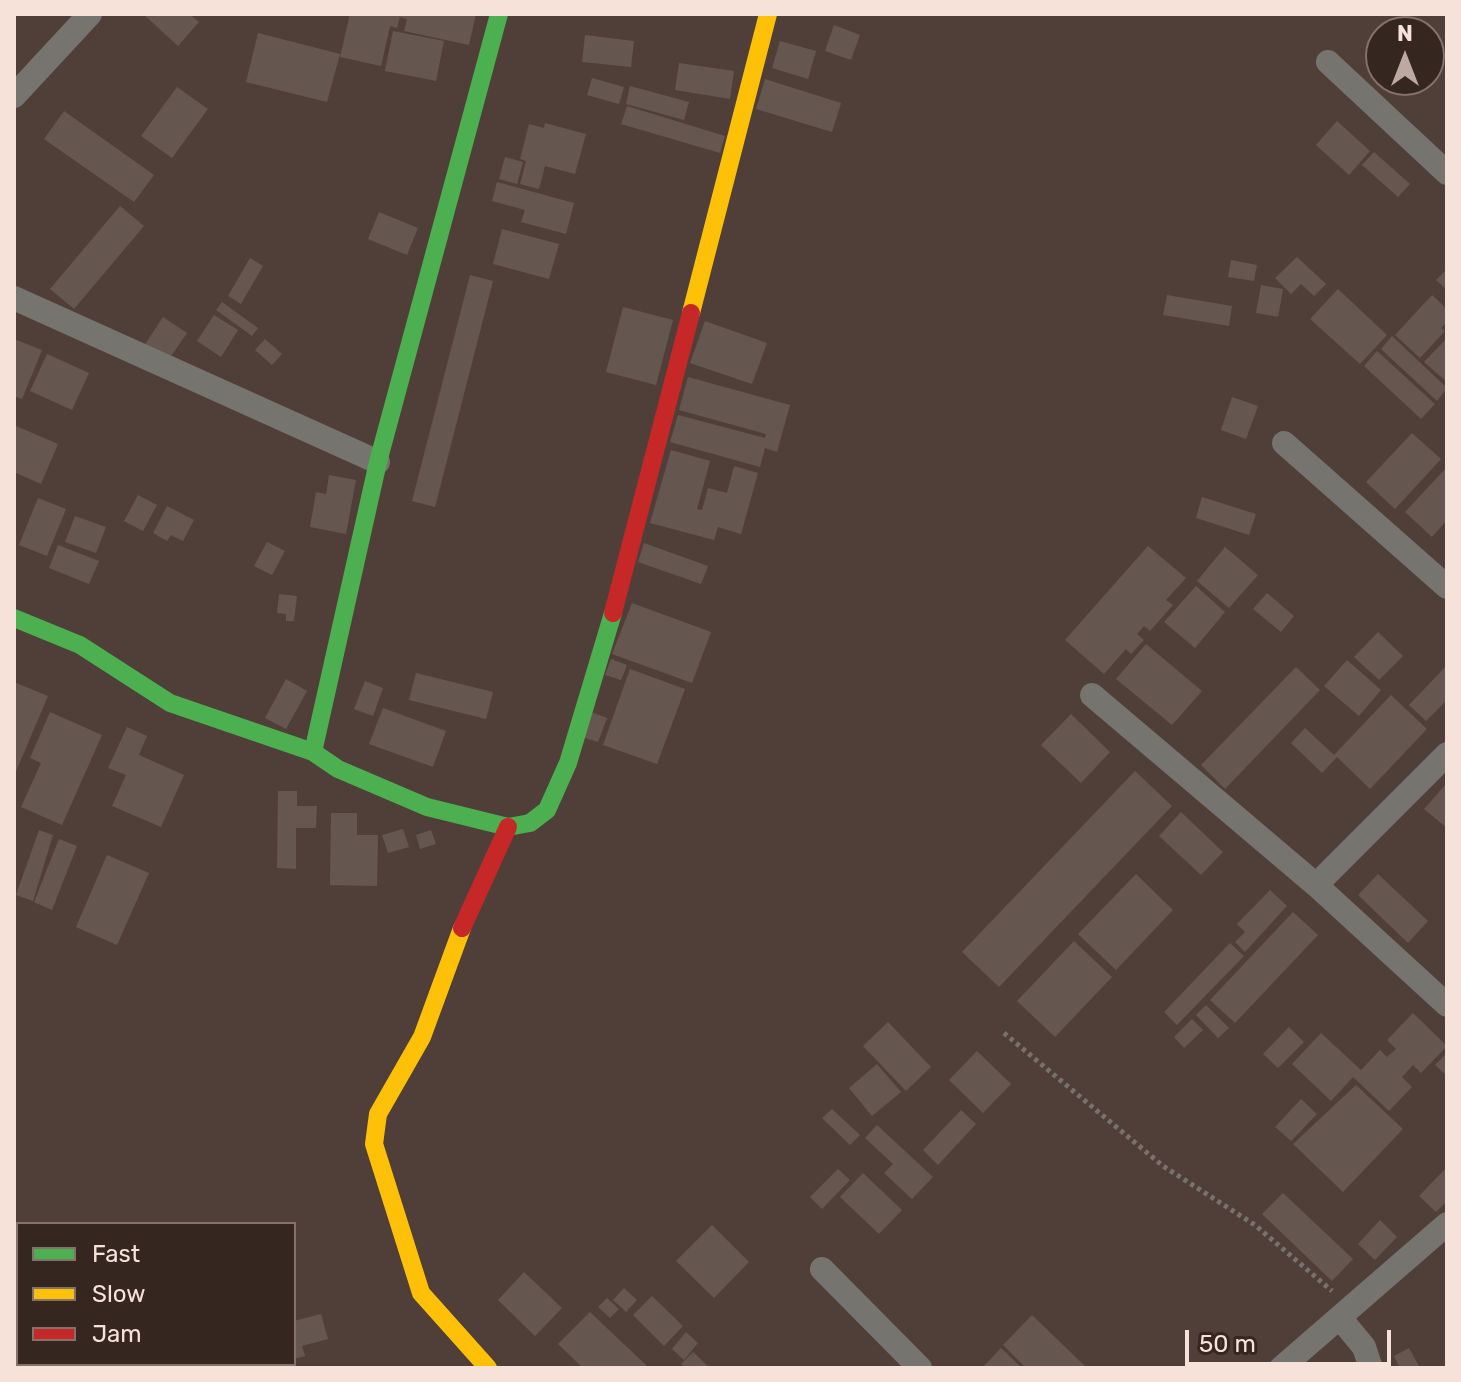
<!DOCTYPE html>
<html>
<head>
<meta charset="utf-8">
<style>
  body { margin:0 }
  #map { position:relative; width:1461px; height:1382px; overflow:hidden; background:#503f38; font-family:Rubik,sans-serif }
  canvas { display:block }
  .frame { position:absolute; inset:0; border:16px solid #f7e2da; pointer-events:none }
  .legend { position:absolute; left:16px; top:1222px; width:280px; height:144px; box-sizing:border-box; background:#352620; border:2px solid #83716a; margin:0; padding:10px 14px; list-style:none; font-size:24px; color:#f7e2da }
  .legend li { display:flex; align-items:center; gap:16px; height:40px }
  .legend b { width:40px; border:2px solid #83716a }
  .north { position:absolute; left:1365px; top:16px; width:80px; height:80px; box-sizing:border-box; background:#352620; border:2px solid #83716a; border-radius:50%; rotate:0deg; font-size:22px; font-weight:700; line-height:32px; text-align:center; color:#f7e2da }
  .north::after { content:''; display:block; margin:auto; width:28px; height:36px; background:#bda9a1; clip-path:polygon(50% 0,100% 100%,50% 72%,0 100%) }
  .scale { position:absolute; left:1185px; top:1330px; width:206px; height:36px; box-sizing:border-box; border:4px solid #f7e2da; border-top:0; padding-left:10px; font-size:24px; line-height:28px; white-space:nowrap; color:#f7e2da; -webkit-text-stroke:6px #352620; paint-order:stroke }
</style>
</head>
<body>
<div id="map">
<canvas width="1461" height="1382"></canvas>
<div class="frame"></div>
<ul class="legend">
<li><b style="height:10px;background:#4caf50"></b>Fast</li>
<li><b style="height:10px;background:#ffc107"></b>Slow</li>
<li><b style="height:10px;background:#c62828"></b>Jam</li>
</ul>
<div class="north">N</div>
<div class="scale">50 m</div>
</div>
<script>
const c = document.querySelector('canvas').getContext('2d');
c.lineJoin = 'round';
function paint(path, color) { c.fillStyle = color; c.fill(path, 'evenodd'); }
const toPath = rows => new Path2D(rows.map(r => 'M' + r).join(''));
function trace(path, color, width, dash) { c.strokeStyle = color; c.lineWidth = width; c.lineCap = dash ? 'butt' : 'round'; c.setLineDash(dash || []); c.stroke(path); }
const building = toPath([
  [143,14,189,14,199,22,178,46],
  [350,14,476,14,469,45,404,31,407,19,400,17,397,28,390,26,381,66,340,57],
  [834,25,860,35,851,60,825,51],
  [393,31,444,41,436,81,385,71],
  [258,33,340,54,327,102,246,82],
  [585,35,634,41,631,67,582,62],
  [780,41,816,51,808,79,772,68],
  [679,63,734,71,730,99,675,90],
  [592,78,624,87,619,104,587,95],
  [765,79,841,103,832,132,756,109],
  [630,86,689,102,684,120,626,104],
  [177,87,208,109,172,158,141,136],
  [627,106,725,136,720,153,621,124],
  [64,111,154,175,134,202,44,139],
  [1337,121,1370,151,1349,175,1316,145],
  [545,123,586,134,575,174,545,166,539,189,520,184,526,161,520,159,529,124,544,128],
  [1374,152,1410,184,1398,197,1362,165],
  [505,157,523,162,517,184,499,179],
  [497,182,574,203,566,234,521,222,525,210,492,201],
  [120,206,144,226,74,309,50,289],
  [379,212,418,228,407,255,368,239],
  [502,229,559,244,549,279,493,264],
  [1297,257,1326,284,1314,296,1301,284,1291,294,1275,278],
  [250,258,263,266,241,304,228,296],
  [1231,260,1257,265,1254,281,1228,277],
  [1447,269,1447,290,1436,280],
  [470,275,493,281,435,507,412,501],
  [1261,285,1283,289,1278,317,1256,313],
  [1338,289,1387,335,1360,364,1310,319],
  [1167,295,1232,306,1229,326,1163,315],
  [1432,295,1447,309,1447,322,1441,328,1445,331,1420,358,1395,335],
  [222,302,258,328,252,336,216,310],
  [623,307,673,320,656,385,606,372],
  [214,315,238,330,221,357,197,341],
  [163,317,187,333,167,362,144,346],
  [705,321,767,343,752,384,690,363],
  [1392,336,1447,388,1437,401,1381,349],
  [1447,338,1447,382,1424,362],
  [14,339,42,350,22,399,14,396],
  [265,339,282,354,272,365,255,350],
  [1377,351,1435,404,1421,419,1364,366],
  [47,354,89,373,72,410,30,391],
  [688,377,790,405,777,452,765,448,760,467,670,442,678,415,765,438,766,434,679,410],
  [1232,397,1258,406,1246,439,1221,430],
  [14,425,58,444,41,484,14,472],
  [1412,433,1441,459,1395,509,1366,482],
  [671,450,710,461,697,509,702,510,708,488,727,493,734,466,758,473,741,534,718,527,714,540,650,523],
  [1447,467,1447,520,1432,537,1405,512],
  [329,475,356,480,346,534,310,527,316,492,326,494],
  [138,495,157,505,143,531,124,521],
  [1202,497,1256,514,1249,535,1196,518],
  [38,498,66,509,47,556,19,545],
  [167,506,194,520,183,541,171,535,167,541,153,533],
  [75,516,106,527,96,553,65,542],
  [267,542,285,551,272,575,254,566],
  [644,543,708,566,701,584,638,562],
  [58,545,99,561,89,584,49,568],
  [1148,546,1186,578,1166,600,1173,605,1150,631,1144,626,1137,634,1144,640,1131,654,1126,649,1104,674,1065,640],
  [1225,547,1258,575,1229,608,1197,581],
  [1196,586,1225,612,1195,648,1164,622],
  [1267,593,1294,616,1281,632,1253,609],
  [279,594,297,596,294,621,286,621,286,614,277,613],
  [632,603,711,632,692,683,612,654],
  [1378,632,1403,656,1379,680,1354,657],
  [1146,644,1202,691,1172,725,1116,679],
  [611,659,627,665,621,680,605,675],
  [1347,660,1381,690,1359,716,1324,686],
  [1447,665,1447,700,1426,721,1409,705],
  [1296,667,1320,690,1225,789,1201,765],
  [630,669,685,689,657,764,603,745],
  [416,673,493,692,486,719,409,700],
  [286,679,307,691,286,729,265,718],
  [365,681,383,688,373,716,354,709],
  [14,682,48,696,14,776],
  [1391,695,1427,729,1370,789,1337,757,1322,773,1291,743,1305,728,1334,755],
  [383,708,446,731,433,767,369,744],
  [50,712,102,735,62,825,21,807,41,763,30,758],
  [591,712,607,718,598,742,582,737],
  [1071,714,1110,752,1081,783,1041,745],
  [127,727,147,736,139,755,184,775,161,827,112,806,126,775,108,768],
  [1135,771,1172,806,999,987,962,952],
  [1447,783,1447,828,1424,809],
  [278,791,297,791,297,806,317,806,316,828,296,828,296,869,277,868],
  [1181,812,1223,852,1201,875,1159,836],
  [331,813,357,813,357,835,378,835,377,886,330,885],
  [403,829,409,847,388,853,382,835],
  [39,830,53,835,33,901,16,895],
  [431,830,436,844,420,849,416,835],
  [59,839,77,846,52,910,34,902],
  [107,855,149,873,117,945,76,927],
  [1136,874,1173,910,1116,970,1078,934],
  [1378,874,1428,921,1408,943,1358,895],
  [1270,890,1287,906,1245,952,1235,942,1245,932,1237,924],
  [1293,912,1318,935,1235,1023,1210,1000],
  [1074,941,1112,977,1055,1037,1017,1001],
  [1230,943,1244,956,1177,1025,1164,1012],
  [1206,1005,1229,1028,1218,1038,1196,1015],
  [1413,1013,1447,1046,1421,1073,1413,1065,1402,1077,1412,1087,1389,1111,1353,1077,1331,1101,1292,1064,1321,1033,1361,1070,1380,1050,1387,1057,1396,1049,1387,1040],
  [1192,1019,1203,1030,1184,1048,1174,1037],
  [888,1022,931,1067,906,1091,863,1046],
  [1289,1027,1304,1042,1278,1068,1263,1054],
  [977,1051,1011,1084,983,1113,949,1080],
  [1447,1053,1447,1076,1435,1065],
  [877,1064,901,1092,872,1116,849,1088],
  [1356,1085,1403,1129,1343,1192,1293,1144],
  [1301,1099,1317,1114,1291,1141,1275,1127],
  [832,1109,860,1135,850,1145,822,1118],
  [961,1110,976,1124,938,1165,923,1150],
  [877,1125,933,1177,912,1199,884,1173,893,1164,865,1138],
  [1447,1167,1447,1201,1436,1212,1419,1196],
  [838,1169,850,1180,822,1209,810,1197],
  [863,1173,902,1210,879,1234,840,1197],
  [1283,1193,1353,1259,1332,1281,1262,1214],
  [1380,1220,1397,1237,1375,1260,1358,1244],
  [712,1225,749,1262,714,1298,676,1261],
  [524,1272,562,1308,535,1336,498,1300],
  [624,1288,637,1300,626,1312,613,1300],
  [652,1296,683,1326,664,1346,633,1315],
  [607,1298,619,1309,610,1318,598,1307],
  [590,1312,647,1366,645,1368,583,1368,558,1344],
  [321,1314,328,1339,302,1346,305,1356,294,1359,294,1321],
  [1032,1315,1087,1368,1026,1368,1003,1345],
  [686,1332,698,1343,684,1360,672,1349],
  [1001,1348,1022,1368,982,1368],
  [1409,1348,1420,1368,1395,1368,1399,1366,1394,1356],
  [693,1352,710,1368,686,1368,681,1364],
  [108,1364,186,1364,187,1368,97,1368],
  [210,1364,271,1364,271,1365,211,1368]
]);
const path = toPath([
  [1004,1033,1163,1166,1255,1225,1332,1291]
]);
const street = toPath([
  [1328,62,1447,173],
  [14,96,90,14],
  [14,298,378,462],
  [1284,443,1447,587],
  [1092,695,1316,885,1447,1005],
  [1316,885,1447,754],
  [822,1269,920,1368],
  [1340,1318,1364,1347,1371,1368],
  [1281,1368,1447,1224]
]);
const fast = toPath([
  [14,618,80,645,170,703,313,752,338,769,427,807,508,827,530,823,547,810,568,763,613,613],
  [313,752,378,462,499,14]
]);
const slow = toPath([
  [691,313,768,14],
  [462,928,422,1037,378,1114,374,1144,421,1293,488,1368]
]);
const jam = toPath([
  [613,613,691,313],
  [462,928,508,827]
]);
paint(building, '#65574f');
trace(path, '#78726c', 5, [4, 4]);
trace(street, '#76746e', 24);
trace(fast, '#4caf50', 18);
trace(slow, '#ffc107', 18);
trace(jam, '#c62828', 18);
</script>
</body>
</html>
